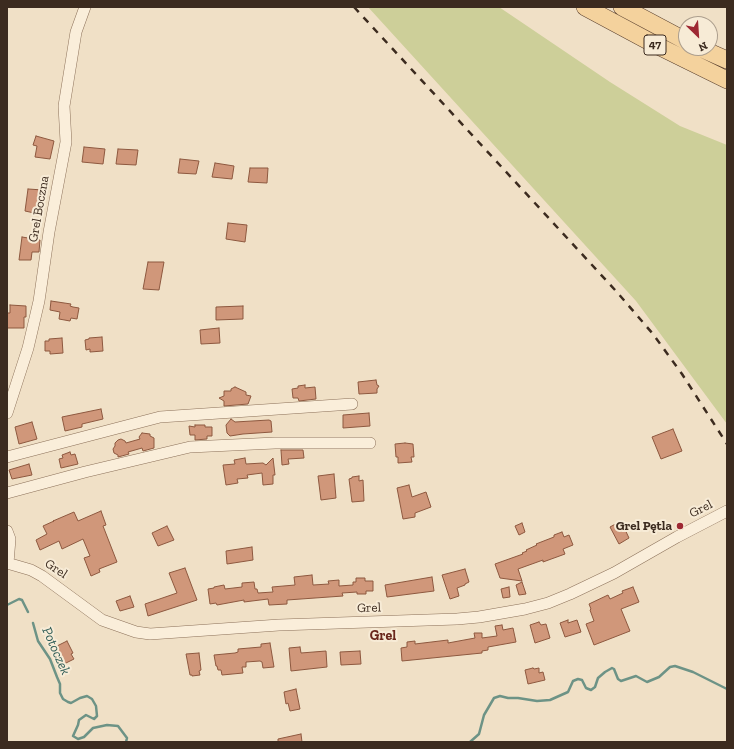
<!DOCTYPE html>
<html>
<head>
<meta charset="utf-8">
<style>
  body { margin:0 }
  #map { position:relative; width:734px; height:749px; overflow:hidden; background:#f0e0c6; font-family:"Zilla Slab",serif }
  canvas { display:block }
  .frame { position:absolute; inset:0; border:8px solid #3c2b1f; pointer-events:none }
  .north { position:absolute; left:678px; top:16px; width:40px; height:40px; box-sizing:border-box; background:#f7ebd6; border:1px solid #ac9e8d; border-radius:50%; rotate:155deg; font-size:11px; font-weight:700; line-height:16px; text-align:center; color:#3c2b1f }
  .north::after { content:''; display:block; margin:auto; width:14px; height:18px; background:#9e2832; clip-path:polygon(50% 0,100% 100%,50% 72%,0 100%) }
</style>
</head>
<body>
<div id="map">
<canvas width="734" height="749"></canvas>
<div class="frame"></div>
<div class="north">N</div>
</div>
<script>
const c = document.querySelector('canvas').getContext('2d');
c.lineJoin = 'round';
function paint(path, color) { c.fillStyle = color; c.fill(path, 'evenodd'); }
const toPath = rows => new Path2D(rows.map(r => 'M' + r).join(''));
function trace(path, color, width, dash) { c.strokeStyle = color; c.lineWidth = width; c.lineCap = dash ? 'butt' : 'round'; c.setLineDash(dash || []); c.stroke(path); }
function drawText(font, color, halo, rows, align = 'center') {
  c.font = font + ' "Zilla Slab",serif'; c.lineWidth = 4; c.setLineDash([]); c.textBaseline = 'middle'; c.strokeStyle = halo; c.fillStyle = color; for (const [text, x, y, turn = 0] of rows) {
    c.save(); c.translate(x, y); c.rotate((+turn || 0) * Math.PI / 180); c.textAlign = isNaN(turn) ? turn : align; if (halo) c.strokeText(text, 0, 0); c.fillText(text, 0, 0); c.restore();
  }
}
const green = toPath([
  [368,7,499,7,610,82,680,126,727,145,727,424,636,301]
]);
const stream = toPath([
  [7,605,19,599,22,600,28,612],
  [33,623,38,641,50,659,57,677,60,684,60,693,63,699,68,702,71,703,80,698,87,696,92,699,96,706,97,716,94,719,86,715,79,720,78,725,73,736,78,739,84,737,93,728,107,725,118,726,127,738,126,742],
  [470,742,479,734,484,715,494,698,500,696,508,698,518,698,537,701,550,700,568,692,573,681,578,679,582,680,586,688,591,690,595,687,598,678,605,672,612,668,614,669,618,679,621,681,636,676,647,682,659,677,670,667,675,666,693,672,727,689]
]);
const building = toPath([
  [36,136,54,141,50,159,35,157,37,146,33,145,36,136],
  [84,147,105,149,103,164,82,162,84,147],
  [118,149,138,150,136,165,116,164,118,149],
  [180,159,199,161,196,174,178,173,180,159],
  [215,163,234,166,232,179,212,177,215,163],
  [250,168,268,168,267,183,248,182,250,168],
  [28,189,43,190,39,214,25,211,28,189],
  [228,223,247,225,245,242,226,239,228,223],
  [22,237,40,240,39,252,32,252,31,260,19,260,22,237],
  [148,262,164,262,159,290,143,289,148,262],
  [51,301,71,304,70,306,73,307,79,308,77,319,71,318,70,321,59,319,60,312,50,310,51,301],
  [10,305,26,306,26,317,24,317,24,328,7,328,7,313,10,313,10,305],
  [243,306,243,319,216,320,216,307,243,306],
  [219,328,220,343,201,344,200,330,219,328],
  [102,337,103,351,90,352,90,349,86,350,85,340,89,339,89,338,102,337],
  [62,338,63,353,50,354,50,351,45,351,45,341,49,341,49,339,62,338],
  [376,380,377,385,379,386,377,389,377,393,359,394,358,382,376,380],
  [305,385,305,388,315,387,316,399,299,401,298,398,293,398,292,389,298,388,298,386,305,385],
  [235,387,246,392,246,395,251,396,248,404,224,406,224,401,219,398,224,396,224,391,231,391,231,389,235,387],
  [101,409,103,419,82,424,82,427,65,431,62,417,101,409],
  [369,413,370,426,343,428,343,415,369,413],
  [231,419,235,422,269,420,271,421,272,432,243,434,230,436,227,433,226,425,231,419],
  [32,422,37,439,19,444,15,427,32,422],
  [195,425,205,425,205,427,212,427,212,436,207,436,207,439,195,440,195,435,190,435,189,426,195,427,195,425],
  [673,429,682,451,661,459,652,437,673,429],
  [142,433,150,434,150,436,154,438,154,448,143,451,142,448,128,452,129,454,118,457,118,455,114,453,113,449,115,446,115,443,118,440,121,439,125,441,126,443,140,439,139,437,142,433],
  [405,443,413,444,414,457,411,457,412,462,398,463,398,457,396,457,395,444,405,443],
  [281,450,303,450,304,458,288,459,289,464,282,465,281,450],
  [70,452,71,455,75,454,78,464,61,468,59,459,63,458,62,455,70,452],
  [245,458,246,464,263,463,266,465,273,458,275,475,273,475,273,484,263,485,262,473,247,475,248,478,237,479,238,483,226,485,223,465,235,464,234,460,245,458],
  [29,464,32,475,12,479,9,470,29,464],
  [334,474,336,498,321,500,318,476,334,474],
  [359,476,359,481,363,480,364,501,352,502,349,479,352,478,352,477,359,476],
  [409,485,412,497,426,492,431,507,415,513,415,517,403,519,397,488,409,485],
  [101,511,106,525,103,526,117,562,99,569,100,572,91,576,84,558,90,556,83,539,62,549,59,541,40,550,36,540,47,534,43,526,54,521,53,521,74,512,78,521,101,511],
  [621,521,629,538,619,544,610,527,621,521],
  [522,523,525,532,519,535,515,526,522,523],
  [167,526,174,540,158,546,152,533,167,526],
  [562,532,564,537,569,535,573,545,563,549,565,554,543,562,543,560,518,569,522,581,500,578,495,564,523,554,522,553,527,551,526,550,537,545,536,544,554,537,554,535,562,532],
  [252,547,253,560,227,564,226,551,252,547],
  [185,568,197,600,148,616,145,604,177,593,169,573,185,568],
  [465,569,469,582,465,584,465,585,457,588,459,596,450,599,442,575,465,569],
  [312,575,313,585,329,584,328,581,339,580,339,586,353,585,353,582,356,582,356,578,365,578,365,581,373,581,373,591,366,591,366,594,357,594,357,592,342,593,343,596,287,600,287,604,269,605,268,599,244,602,244,600,217,605,216,603,210,604,208,589,214,588,214,587,224,585,225,589,242,587,242,583,254,582,255,589,257,589,258,593,273,592,272,587,295,585,294,577,312,575],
  [432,577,434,591,387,597,385,585,432,577],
  [522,582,526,594,519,595,516,585,522,582],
  [509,587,510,597,503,598,501,589,509,587],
  [633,587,639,602,621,609,630,631,594,645,586,624,594,621,590,610,591,609,589,604,608,595,610,599,623,593,622,591,633,587],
  [130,596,134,607,120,611,116,601,130,596],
  [568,620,568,623,577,620,581,632,565,637,560,623,568,620],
  [539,622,541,625,546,624,550,638,535,643,530,625,539,622],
  [502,625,503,630,513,628,516,642,488,647,488,650,482,651,482,653,402,661,401,648,407,647,407,642,415,641,415,644,448,640,448,643,475,638,474,633,482,633,482,638,497,636,495,626,502,625],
  [67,641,73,653,71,654,74,659,62,665,53,648,67,641],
  [270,643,274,667,263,668,262,662,260,661,246,662,246,667,242,667,243,673,222,675,221,670,218,670,217,666,216,666,214,655,235,653,238,652,238,649,261,647,261,644,270,643],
  [300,647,301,653,326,651,327,667,291,671,289,648,300,647],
  [360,651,361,664,341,665,340,652,360,651],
  [199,653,201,670,199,671,200,675,192,676,192,675,190,675,186,654,199,653],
  [533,668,534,669,539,668,539,673,543,672,545,680,528,684,525,670,533,668],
  [296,689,300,709,290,711,288,703,286,704,284,692,296,689],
  [301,734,302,742,278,742,278,739,301,734]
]);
const street = toPath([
  [7,413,28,348,39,301,49,232,66,142,64,106,76,32,85,7],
  [7,457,160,417,352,404],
  [7,493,85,472,190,447,275,443,370,443],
  [7,531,10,539,8,563],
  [7,563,31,570,42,576,102,620,136,632,150,634,279,625,457,619,479,617,525,609,548,603,570,594,614,573,677,537,727,511]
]);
const primary = toPath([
  [585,7,654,44,727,80],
  [622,7,686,41],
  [700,48,727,60]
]);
const rail = toPath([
  [354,7,616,291,653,334,682,374,727,444]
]);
const markers = [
  [680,526,4,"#9e2832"]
];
const shields = [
  [655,45,22]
];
const shieldNames = [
  ["47",655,45]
];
const streetNames = [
  ["Grel Boczna",39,209,-80],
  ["Grel",701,509,-27],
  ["Grel",56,569,33],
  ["Grel",369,608,-2]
];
const poiNames = [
  ["Grel Pętla",672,526]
];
const neighbourhoodNames = [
  ["Grel",383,636]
];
const waterNames = [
  ["Potoczek",56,651,66]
];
paint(green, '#cdcf99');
trace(stream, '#6d9386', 2.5);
paint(building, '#d0977a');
trace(building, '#8d583f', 1);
trace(street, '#8c715a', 12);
trace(primary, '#5a402f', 18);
trace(street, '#faeeda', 11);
trace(primary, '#f4d29d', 17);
trace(rail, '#3c2b1f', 2.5, [7, 7]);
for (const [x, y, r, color] of markers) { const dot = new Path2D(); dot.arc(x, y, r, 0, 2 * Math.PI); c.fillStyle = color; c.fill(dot); trace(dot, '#f7ebd6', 1.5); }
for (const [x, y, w] of shields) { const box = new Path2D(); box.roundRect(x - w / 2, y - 10, w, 20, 3); c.fillStyle = '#f7ebd6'; c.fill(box); trace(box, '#3c2b1f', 1); }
drawText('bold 12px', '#3c2b1f', null, shieldNames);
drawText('13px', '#3c2b1f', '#f7ebd6', streetNames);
drawText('bold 13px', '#3c2b1f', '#f7ebd6', poiNames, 'right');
drawText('bold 14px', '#6a271c', '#f7ebd6', neighbourhoodNames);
drawText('italic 14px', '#2e5c56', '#f7ebd6', waterNames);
</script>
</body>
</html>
